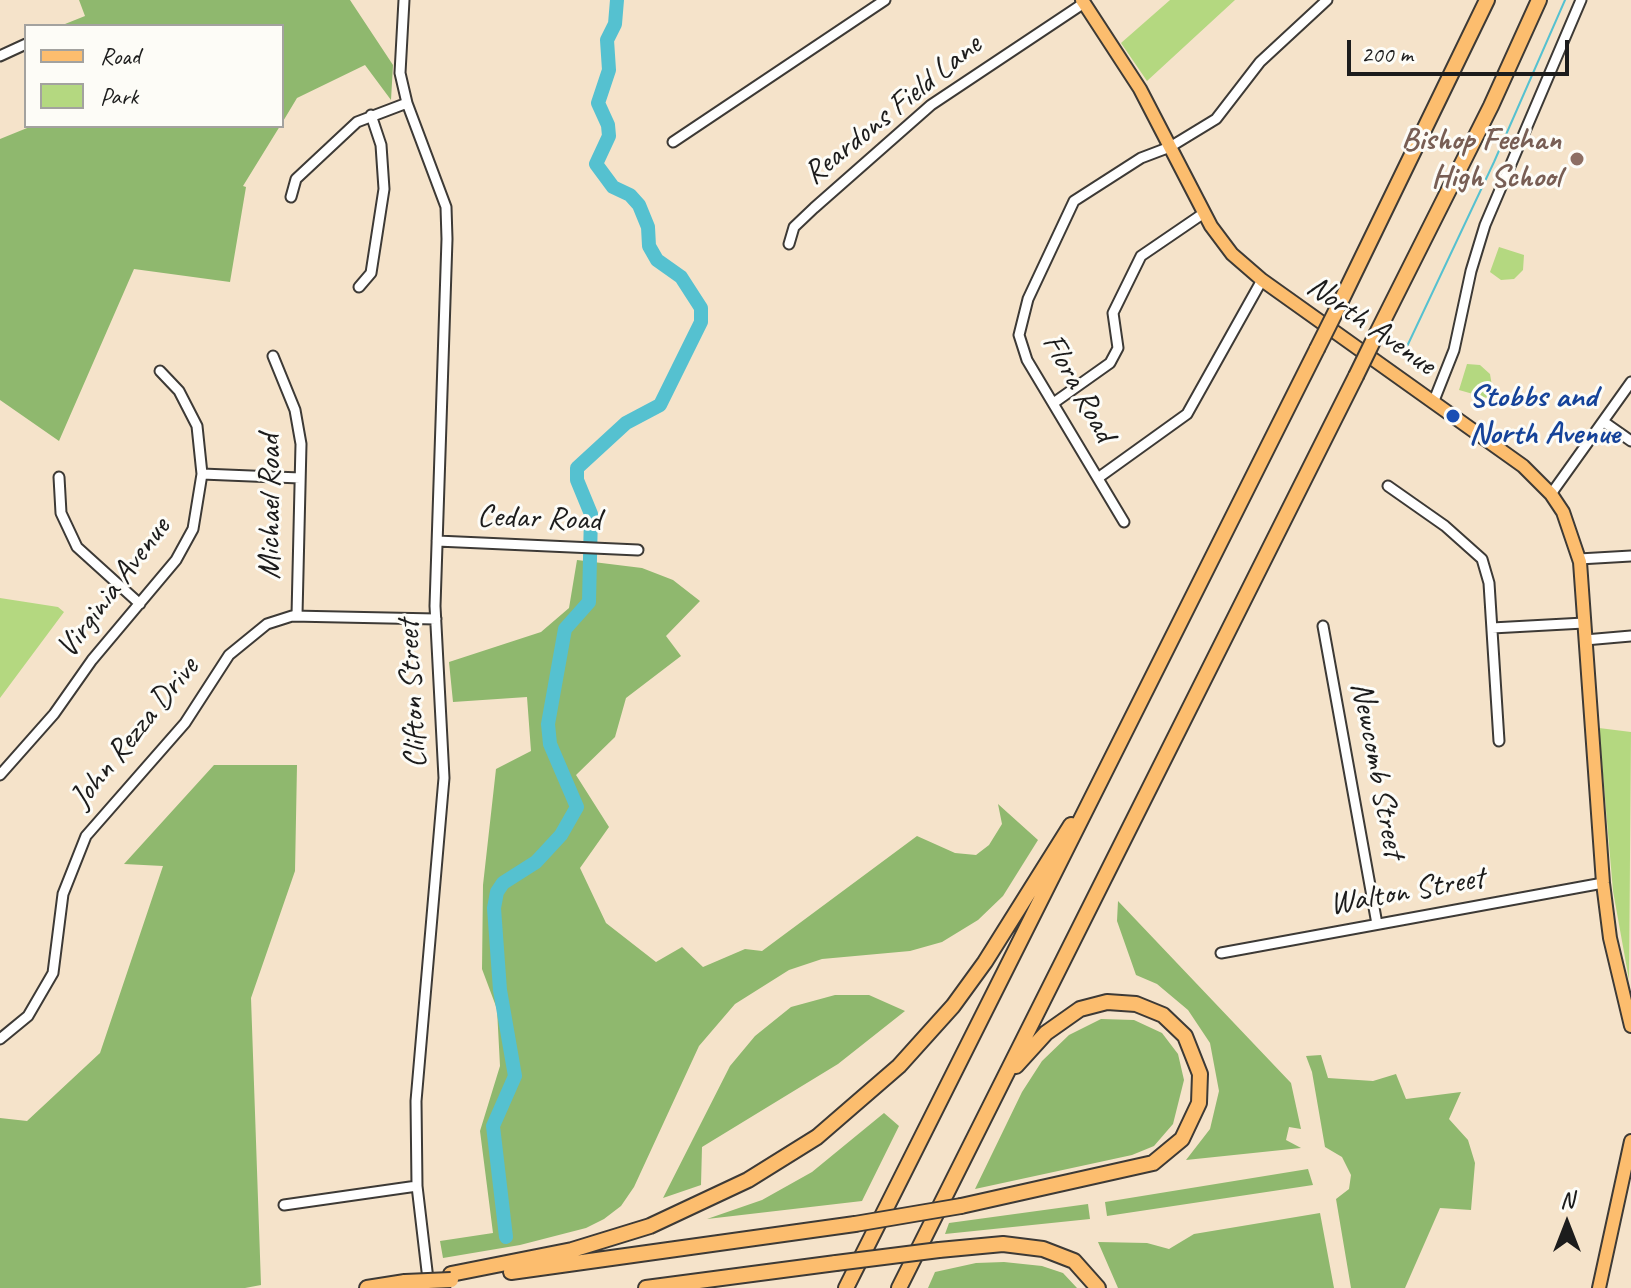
<!DOCTYPE html>
<html>
<head>
<meta charset="utf-8">
<style>
  body { margin:0 }
  #map { position:relative; width:1631px; height:1288px; overflow:hidden; background:#f5e3ca; font-family:Caveat,sans-serif }
  canvas { display:block }
  .legend { position:absolute; left:24px; top:24px; width:260px; height:104px; box-sizing:border-box; background:#fdfcf7; border:2px solid #a3a29f; margin:0; padding:10px 14px; list-style:none; font-size:24px; color:#1c1c1c }
  .legend li { display:flex; align-items:center; gap:16px; height:40px }
  .legend b { width:40px; border:2px solid #a3a29f }
  .north { position:absolute; left:1527px; top:1184px; width:80px; height:80px; -webkit-text-stroke:6px #fdfcf7; paint-order:stroke; rotate:0deg; font-size:22px; font-weight:700; line-height:32px; text-align:center; color:#1c1c1c }
  .north::after { content:''; display:block; margin:auto; width:28px; height:36px; background:#1c1c1c; clip-path:polygon(50% 0,100% 100%,50% 72%,0 100%) }
  .scale { position:absolute; left:1347px; top:40px; width:222px; height:36px; box-sizing:border-box; border:4px solid #1c1c1c; border-top:0; padding-left:10px; font-size:24px; line-height:28px; white-space:nowrap; color:#1c1c1c; -webkit-text-stroke:6px #fdfcf7; paint-order:stroke }
</style>
</head>
<body>
<div id="map">
<canvas width="1631" height="1288"></canvas>
<ul class="legend">
<li><b style="height:10px;background:#fcbd6e"></b>Road</li>
<li><b style="height:22px;background:#b4d880"></b>Park</li>
</ul>
<div class="north">N</div>
<div class="scale">200 m</div>
</div>
<script>
const c = document.querySelector('canvas').getContext('2d');
c.lineJoin = 'round';
function paint(path, color) { c.fillStyle = color; c.fill(path, 'evenodd'); }
const toPath = rows => new Path2D(rows.map(r => 'M' + r).join(''));
function trace(path, color, width, dash) { c.strokeStyle = color; c.lineWidth = width; c.lineCap = dash ? 'butt' : 'round'; c.setLineDash(dash || []); c.stroke(path); }
function drawText(font, color, halo, rows, align = 'center') {
  c.font = font + ' Caveat,sans-serif'; c.lineWidth = 6; c.setLineDash([]); c.textBaseline = 'middle'; c.strokeStyle = halo; c.fillStyle = color; for (const [text, x, y, turn = 0] of rows) {
    c.save(); c.translate(x, y); c.rotate((+turn || 0) * Math.PI / 180); c.textAlign = isNaN(turn) ? turn : align; if (halo) c.strokeText(text, 0, 0); c.fillText(text, 0, 0); c.restore();
  }
}
const green = toPath([
  [1170,0,1235,0,1147,81,1121,43],
  [1499,247,1524,255,1523,270,1514,279,1501,280,1490,272],
  [1467,364,1480,365,1490,374,1492,386,1487,398,1459,390],
  [0,598,58,607,64,612,0,698],
  [1599,728,1631,732,1629,980,1613,891]
]);
const forest = toPath([
  [79,0,350,0,393,65,391,100,365,65,297,98,282,123,282,26,60,26,85,16],
  [32,126,280,126,243,186,246,187,230,282,134,269,59,441,0,400,0,139],
  [577,560,642,568,673,580,700,601,666,636,681,656,626,698,615,737,576,775,609,827,580,868,606,923,656,962,682,947,703,967,745,949,762,951,917,836,955,853,976,855,989,845,1002,824,998,804,1038,840,1003,896,978,920,942,942,910,951,822,959,789,970,735,1004,699,1046,634,1187,621,1206,604,1219,586,1228,520,1245,443,1258,440,1241,493,1233,480,1131,500,1066,497,1009,482,969,483,885,496,769,531,751,527,697,453,702,449,662,541,632,569,608],
  [214,765,297,765,295,871,251,998,261,1285,245,1288,0,1288,0,1118,27,1121,100,1053,163,866,124,864],
  [1118,901,1291,1083,1301,1129,1289,1127,1286,1140,1301,1148,1186,1160,1210,1129,1219,1091,1210,1043,1188,1010,1157,984,1136,975,1117,921],
  [835,995,869,995,905,1011,838,1064,702,1147,701,1185,663,1198,730,1066,755,1036,791,1007],
  [1101,1019,1134,1020,1162,1033,1178,1054,1184,1080,1173,1124,1154,1146,1132,1155,975,1189,1022,1092,1042,1061,1069,1035],
  [1321,1055,1328,1078,1373,1081,1396,1074,1406,1099,1461,1092,1449,1119,1468,1140,1475,1163,1471,1210,1440,1208,1405,1288,1351,1288,1336,1199,1349,1189,1351,1175,1342,1157,1325,1147,1312,1072,1306,1056],
  [884,1113,899,1126,862,1201,707,1219,762,1200,812,1172],
  [1308,1169,1313,1185,1107,1216,1105,1202],
  [1088,1204,1090,1219,945,1234,949,1223],
  [1320,1213,1334,1288,1118,1288,1098,1242,1147,1243,1169,1249,1194,1234],
  [1004,1262,1042,1266,1063,1273,1077,1288,928,1288,935,1272,976,1263]
]);
const stream = toPath([
  [1402,357,1494,162,1565,0]
]);
const river = toPath([
  [506,1237,493,1126,515,1076,500,990,494,908,497,892,503,883,536,862,561,835,577,807,550,744,548,724,565,629,589,602,591,514,577,480,577,468,626,423,660,405,701,322,701,308,681,277,657,260,649,246,648,227,639,205,630,195,613,187,596,164,609,136,608,125,598,103,609,70,607,40,615,24,617,0]
]);
const minor = toPath([
  [404,0,400,73,407,103,446,207,447,239,435,606,444,778,416,1101,417,1186,429,1288],
  [0,56,26,44],
  [673,142,885,0],
  [291,197,296,179,357,122,407,103],
  [789,244,794,227,814,208,931,105,1084,3],
  [359,287,371,273,384,189,381,145,371,115],
  [273,356,295,410,301,444,297,615],
  [1055,402,1110,363,1118,348,1113,313,1141,256,1204,213],
  [1433,403,1454,350,1471,271,1485,225,1581,0],
  [1604,422,1631,441],
  [202,474,300,478],
  [59,477,61,513,77,547,140,604],
  [1098,478,1187,414,1262,280],
  [1388,486,1445,526,1482,559,1489,583,1499,741],
  [1551,494,1631,382],
  [1124,522,1027,360,1019,335,1028,299,1074,201,1141,158,1170,147,1216,119,1260,62,1327,0],
  [437,541,638,550],
  [1579,559,1631,556],
  [1323,626,1377,924],
  [1492,628,1584,623],
  [1585,640,1631,636],
  [0,775,54,714,92,660,176,560,193,529,202,474,197,426,179,391,160,371],
  [1221,953,1603,883],
  [0,1039,28,1016,53,973,63,894,86,836,185,723,229,655,267,624,292,616,436,619],
  [284,1205,417,1186]
]);
const major = toPath([
  [1082,0,1140,89,1211,226,1232,254,1262,280,1523,466,1551,494,1563,512,1580,562,1603,883,1610,938,1631,1026],
  [1599,1288,1631,1141]
]);
const highway = toPath([
  [1339,305,1487,0],
  [1377,333,1491,106,1539,0],
  [961,1206,1153,1163,1182,1139,1199,1103,1200,1074,1185,1036,1163,1015,1136,1004,1107,1002,1080,1009,1046,1033,1016,1066],
  [939,1250,1003,1244,1043,1249,1074,1261,1098,1288],
  [511,1272,855,1224],
  [451,1274,572,1250,650,1226,748,1180,817,1137,899,1066,953,1006,985,962,1071,825],
  [367,1288,405,1282],
  [646,1288,836,1263],
  [846,1288,1317,349],
  [899,1288,1356,376]
]);
const highwayBridge = toPath([
  [1317,349,1339,305],
  [1356,376,1377,333],
  [855,1224,961,1206],
  [836,1263,939,1250],
  [405,1282,451,1280]
]);
const markers = [
  [1577,159,8,"#8d6e63"],
  [1453,416,8,"#1a4fb4"]
];
const streetNames = [
  ["Reardons Field Lane",893,110,-39],
  ["North Avenue",1371,326,35],
  ["Flora Road",1078,388,61],
  ["Michael Road",271,507,-90],
  ["Cedar Road",539,519,2],
  ["Virginia Avenue",114,588,-53],
  ["Clifton Street",413,694,-93],
  ["John Rezza Drive",135,733,-51],
  ["Newcomb Street",1377,770,79],
  ["Walton Street",1407,892,-10]
];
const educationNames = [
  ["Bishop Feehan",1561,141],
  ["High School",1561,178]
];
const transitNames = [
  ["Stobbs and",1469,398],
  ["North Avenue",1469,435]
];
paint(green, '#b4d880');
paint(forest, '#8fb86e');
trace(stream, '#55c1d0', 2);
trace(river, '#55c1d0', 14);
trace(minor, '#3d3a36', 13);
trace(major, '#3d3a36', 16);
trace(highway, '#3d3a36', 18);
trace(minor, '#fff', 9);
trace(major, '#fcbd6e', 12);
trace(highway, '#fcbd6e', 14);
trace(highwayBridge, '#3d3a36', 18, []);
trace(highwayBridge, '#fcbd6e', 14);
for (const [x, y, r, color] of markers) { const dot = new Path2D(); dot.arc(x, y, r, 0, 2 * Math.PI); c.fillStyle = color; c.fill(dot); trace(dot, '#fdfcf7', 3); }
drawText('32px', '#1c1c1c', '#fdfcf7', streetNames);
drawText('bold 32px', '#785e54', '#fdfcf7', educationNames, 'right');
drawText('bold 32px', '#164399', '#fdfcf7', transitNames, 'left');
</script>
</body>
</html>
